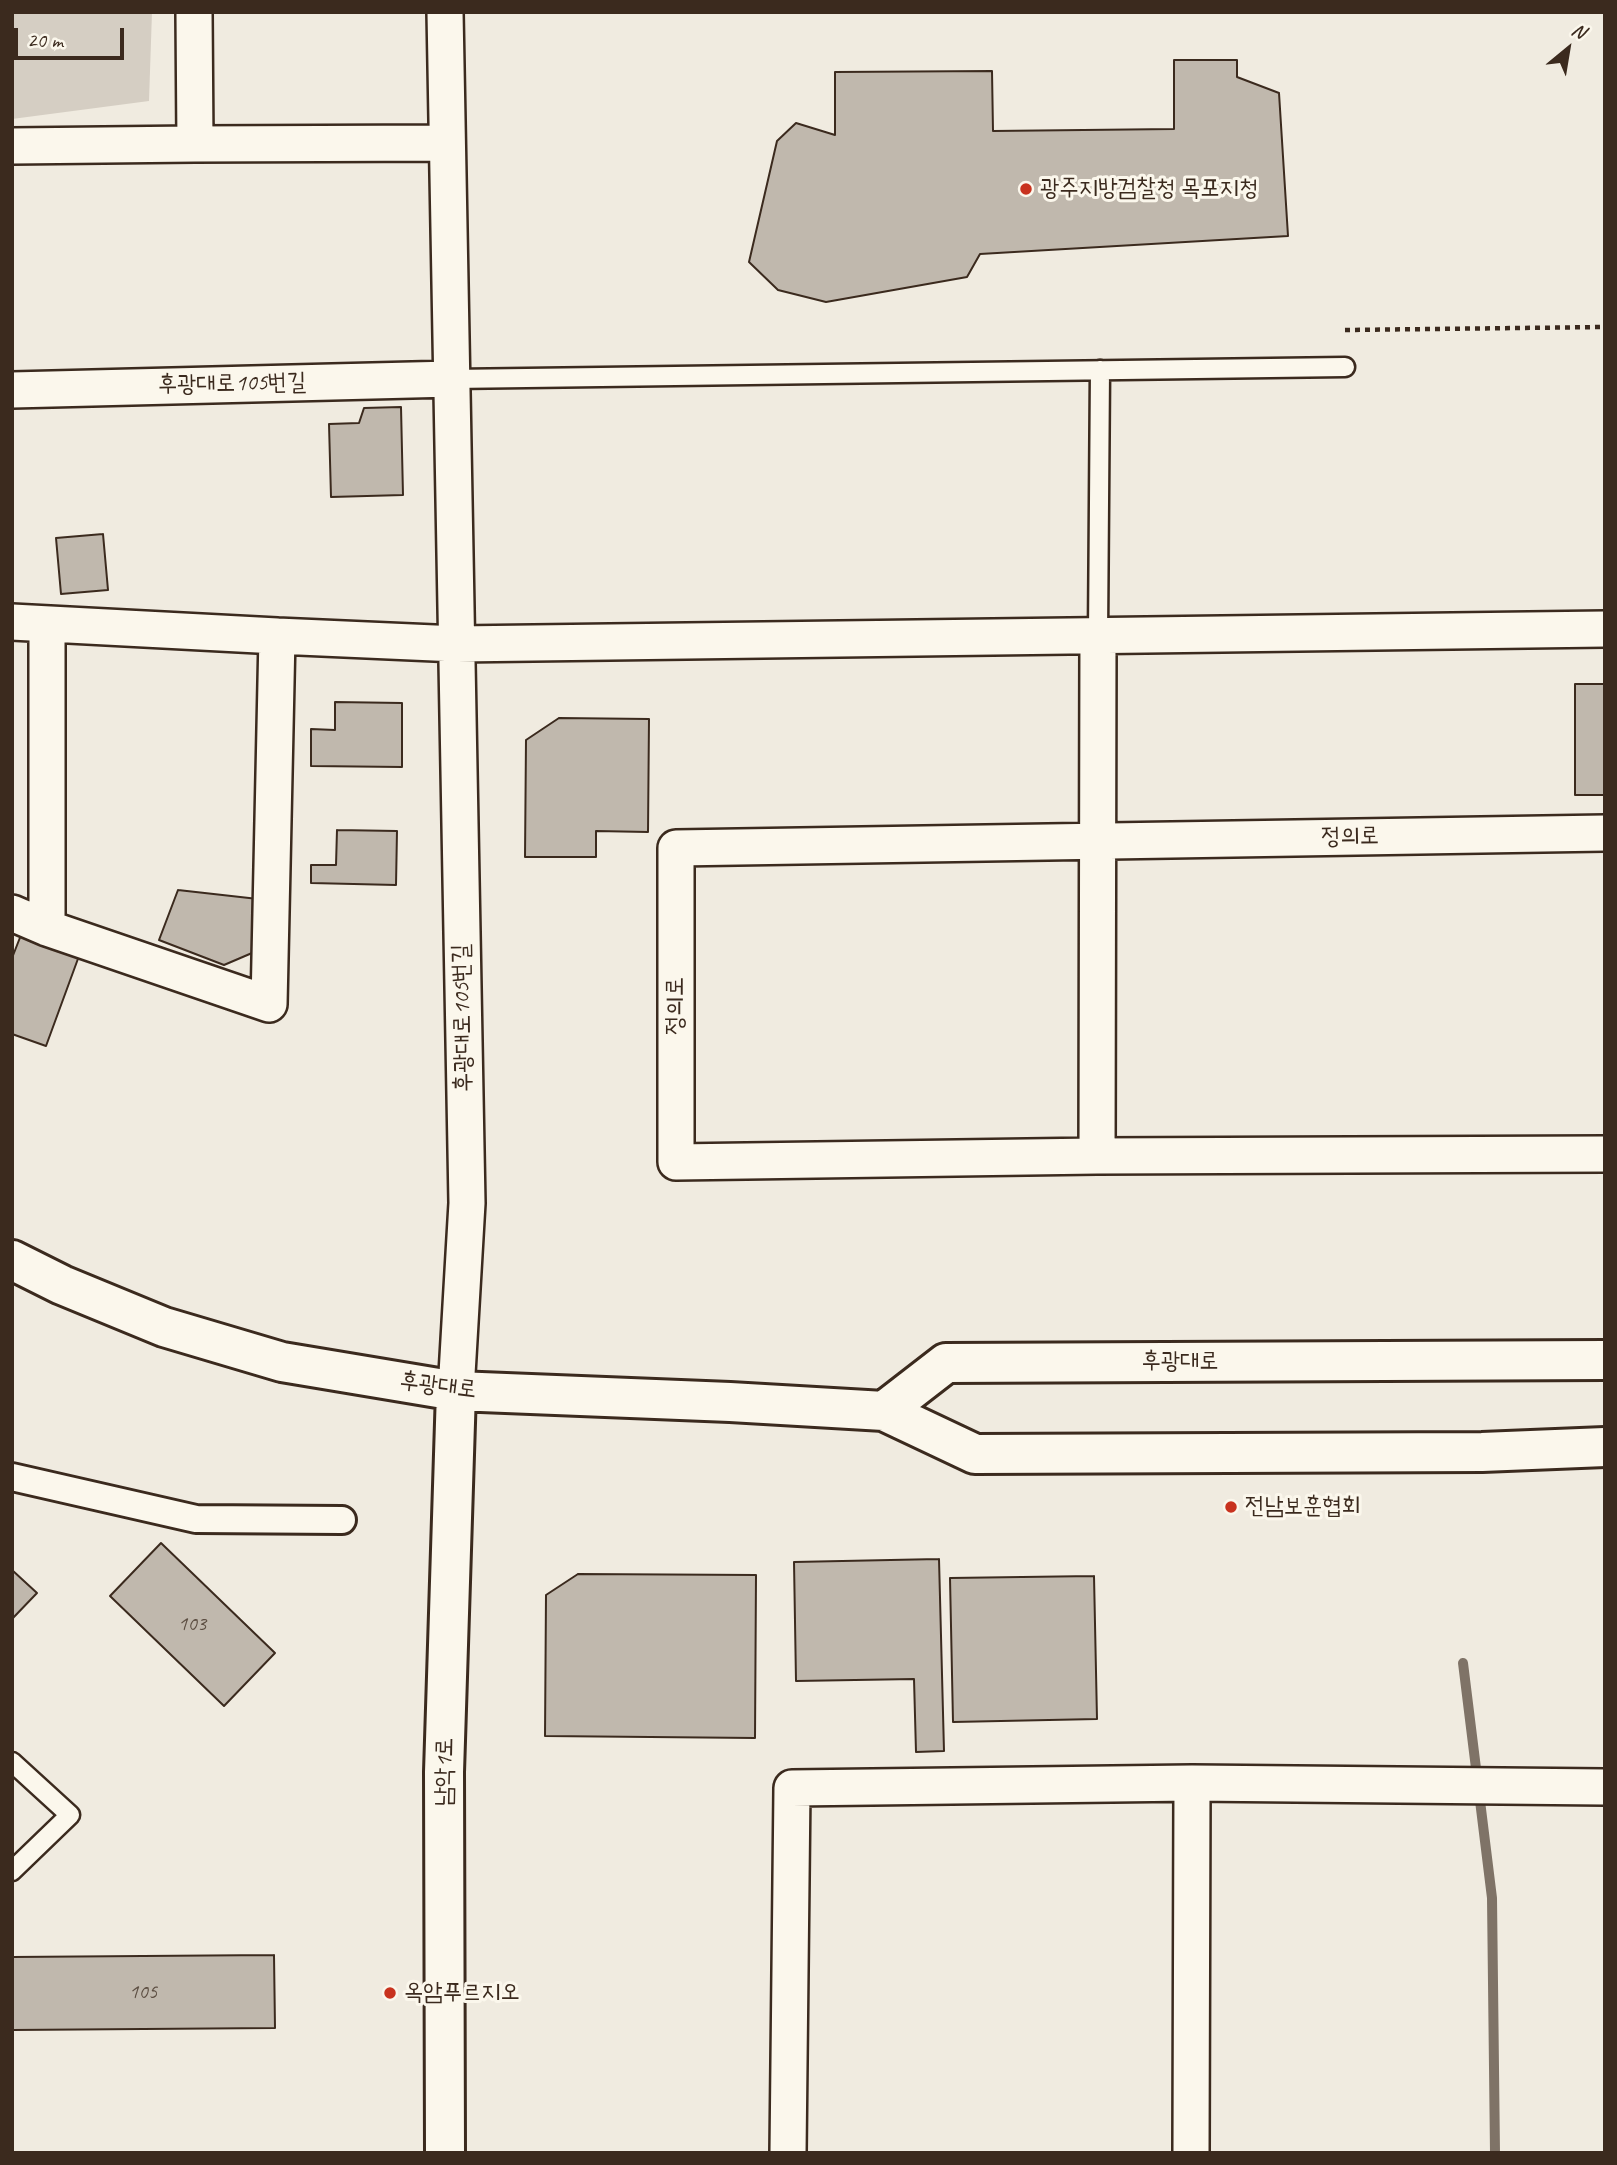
<!DOCTYPE html>
<html>
<head>
<meta charset="utf-8">
<style>
  body { margin:0 }
  #map { position:relative; width:1617px; height:2165px; overflow:hidden; background:#f0ebe0; font-family:Caveat,sans-serif }
  canvas { display:block }
  .frame { position:absolute; inset:0; border:14px solid #3b2a1e; pointer-events:none }
  .north { position:absolute; left:1533px; top:14px; width:70px; height:70px; -webkit-text-stroke:5px #fbf7ec; paint-order:stroke; rotate:30deg; font-size:19px; font-weight:700; line-height:28px; text-align:center; color:#3b2a1e }
  .north::after { content:''; display:block; margin:auto; width:24px; height:32px; background:#3b2a1e; clip-path:polygon(50% 0,100% 100%,50% 72%,0 100%) }
  .scale { position:absolute; left:14px; top:28px; width:110px; height:32px; box-sizing:border-box; border:4px solid #3b2a1e; border-top:0; padding-left:9px; font-size:21px; line-height:24px; white-space:nowrap; color:#3b2a1e; -webkit-text-stroke:5px #fbf7ec; paint-order:stroke }
</style>
</head>
<body>
<div id="map">
<canvas width="1617" height="2165"></canvas>
<div class="frame"></div>
<div class="north">N</div>
<div class="scale">20 m</div>
</div>
<script>
const c = document.querySelector('canvas').getContext('2d');
c.lineJoin = 'round';
function paint(path, color) { c.fillStyle = color; c.fill(path, 'evenodd'); }
const toPath = rows => new Path2D(rows.map(r => 'M' + r).join(''));
function trace(path, color, width, dash) { c.strokeStyle = color; c.lineWidth = width; c.lineCap = dash ? 'butt' : 'round'; c.setLineDash(dash || []); c.stroke(path); }
function drawText(font, color, halo, rows, align = 'center') {
  c.font = font + ' Caveat,"Poor Story",sans-serif'; c.lineWidth = 6; c.setLineDash([]); c.textBaseline = 'middle'; c.strokeStyle = halo; c.fillStyle = color; for (const [text, x, y, turn = 0] of rows) {
    c.save(); c.translate(x, y); c.rotate((+turn || 0) * Math.PI / 180); c.textAlign = isNaN(turn) ? turn : align; if (halo) c.strokeText(text, 0, 0); c.fillText(text, 0, 0); c.restore();
  }
}
const green = toPath([
  [12,12,152,12,149,101,12,119]
]);
const stream = toPath([
  [1463,1663,1492,1898,1495,2153]
]);
const building = toPath([
  [1174,60,1237,60,1237,77,1279,93,1288,236,980,254,967,277,826,302,778,290,749,262,777,141,796,123,835,135,835,72,992,71,993,131,1174,129,1174,60],
  [401,407,403,495,331,497,329,424,359,423,364,408,401,407],
  [103,534,108,590,61,594,56,538,103,534],
  [1575,684,1605,684,1605,795,1575,795,1575,684],
  [335,702,402,703,402,767,311,766,311,729,335,730,335,702],
  [559,718,649,719,648,832,596,831,596,857,525,857,526,740,559,718],
  [337,830,397,831,396,885,311,883,311,865,336,865,337,830],
  [178,890,258,899,252,953,224,965,159,940,178,890],
  [21,935,79,956,46,1046,12,1034,12,958,21,935],
  [161,1543,275,1653,224,1706,110,1596,161,1543],
  [939,1559,944,1751,916,1752,914,1679,796,1681,794,1562,939,1559],
  [12,1570,37,1593,12,1619,12,1570],
  [578,1574,756,1575,755,1738,545,1736,546,1595,578,1574],
  [1094,1576,1097,1719,953,1722,950,1578,1094,1576],
  [274,1955,275,2028,12,2030,12,1957,274,1955]
]);
const path = toPath([
  [1345,330,1605,327]
]);
const service = toPath([
  [452,379,1345,367],
  [1098,634,1100,370],
  [12,1762,70,1815,12,1871]
]);
const pedestrian = toPath([
  [12,1477,196,1519,342,1520]
]);
const minor = toPath([
  [445,12,467,1203,456,1391],
  [195,144,447,143],
  [12,146,195,144,194,12],
  [12,390,452,379],
  [12,622,277,636],
  [47,624,47,928],
  [1605,833,676,848,676,1162,1097,1156,1605,1154],
  [12,913,47,928,269,1004,277,636,457,644,1605,629],
  [1097,1156,1098,634],
  [788,2153,792,1788,1192,1783,1605,1787],
  [1191,2153,1192,1783]
]);
const tertiary = toPath([
  [12,1260,62,1285,164,1327,282,1362,456,1391,730,1402,884,1411,975,1454,1482,1452,1605,1447],
  [884,1411,946,1363,1605,1360],
  [445,2153,444,1772,456,1391]
]);
const markers = [
  [1026,189,7,"#c8321e"],
  [1231,1507,7,"#c8321e"],
  [390,1993,7,"#c8321e"]
];
const numberNames = [
  ["103",192,1624],
  ["105",143,1992]
];
const poiNames = [
  ["광주지방검찰청 목포지청",1040,189],
  ["전남보훈협회",1245,1507],
  ["옥암푸르지오",404,1993]
];
const streetNames = [
  ["후광대로105번길",232,384,-1],
  ["정의로",1350,837,-1],
  ["정의로",676,1006,-90],
  ["후광대로105번길",463,1018,-91],
  ["후광대로",1180,1362],
  ["후광대로",438,1386,7],
  ["남악1로",445,1772,-89]
];
paint(green, '#d5cec3');
trace(stream, '#7f7367', 10);
paint(building, '#c0b8ad');
trace(building, '#3b2a1e', 2);
trace(service, '#3b2a1e', 23);
trace(pedestrian, '#3b2a1e', 32);
trace(minor, '#3b2a1e', 40);
trace(tertiary, '#3b2a1e', 44);
trace(path, '#3b2a1e', 4.5, [5, 5]);
trace(service, '#fbf7ec', 18);
trace(pedestrian, '#fbf7ec', 26);
trace(minor, '#fbf7ec', 35);
trace(tertiary, '#fbf7ec', 38);
for (const [x, y, r, color] of markers) { const dot = new Path2D(); dot.arc(x, y, r, 0, 2 * Math.PI); c.fillStyle = color; c.fill(dot); trace(dot, '#fbf7ec', 2.5); }
drawText('21px', '#5c4e42', null, numberNames);
drawText('24px', '#3b2a1e', '#fbf7ec', poiNames, 'left');
drawText('24px', '#3b2a1e', '#fbf7ec', streetNames);
</script>
</body>
</html>
